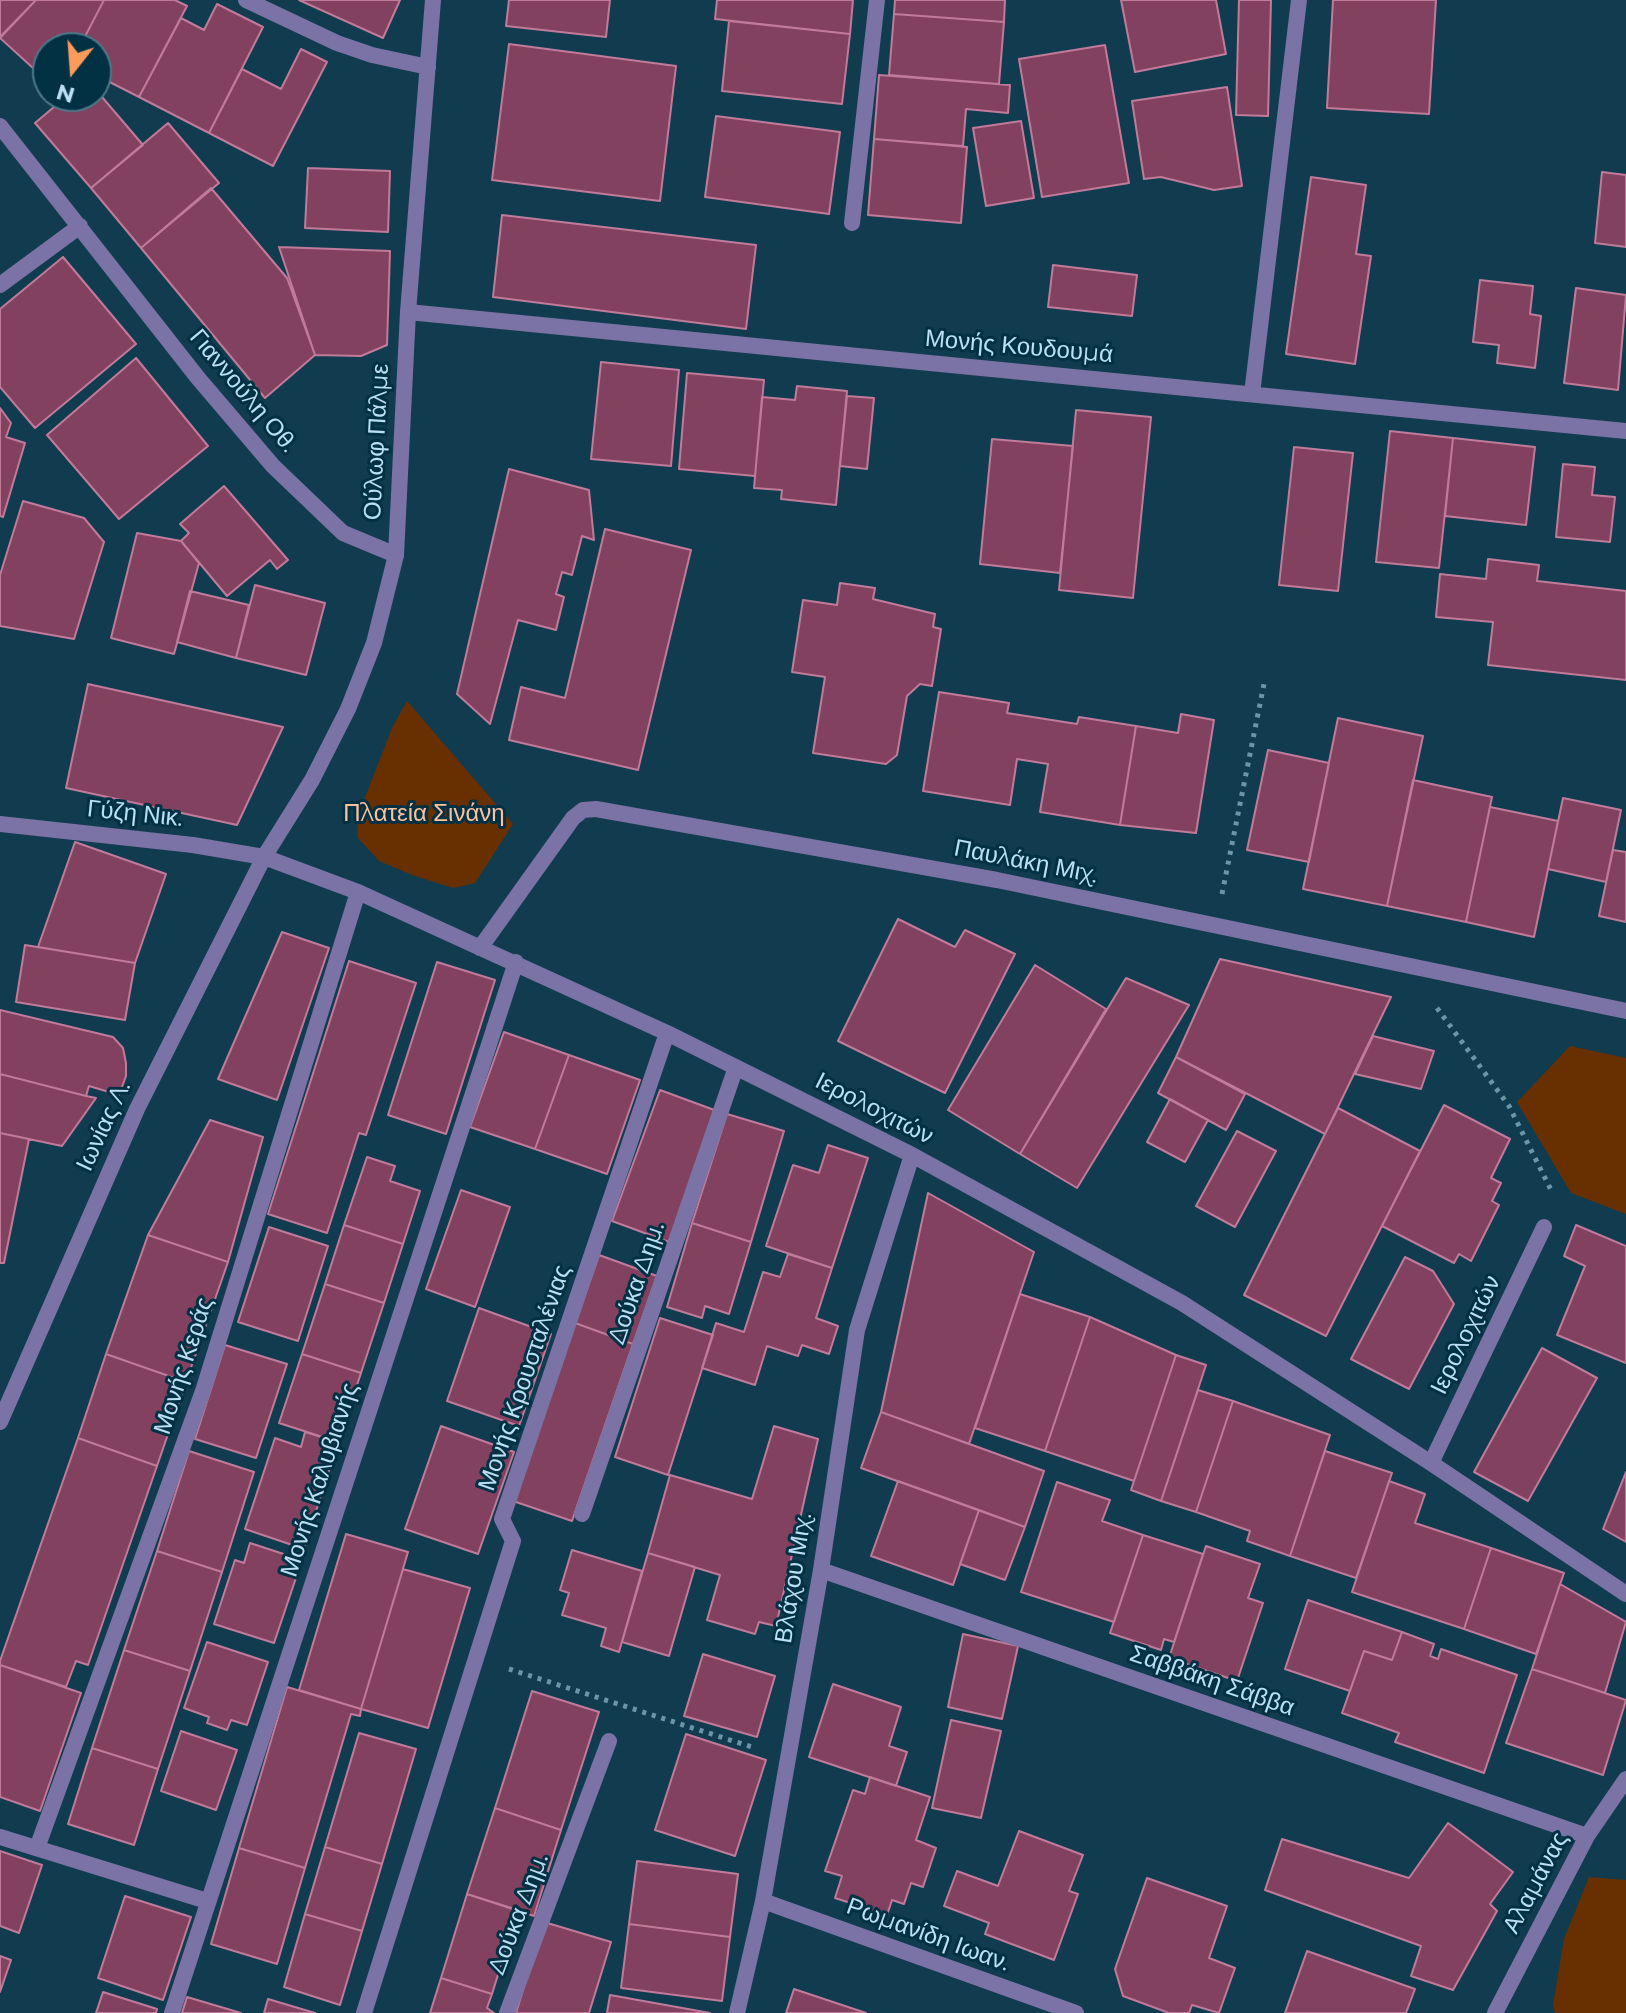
<!DOCTYPE html>
<html>
<head>
<meta charset="utf-8">
<style>
  body { margin:0 }
  #map { position:relative; width:1626px; height:2013px; overflow:hidden; background:#113c4f; font-family:Montserrat,sans-serif }
  canvas { display:block }
  .north { position:absolute; left:32px; top:32px; width:80px; height:80px; box-sizing:border-box; background:#033144; border:2px solid #4d778a; border-radius:50%; rotate:197deg; font-size:22px; font-weight:700; line-height:32px; text-align:center; color:#bbe0f4 }
  .north::after { content:''; display:block; margin:auto; width:28px; height:36px; background:#ff9b5a; clip-path:polygon(50% 0,100% 100%,50% 72%,0 100%) }
</style>
</head>
<body>
<div id="map">
<canvas width="1626" height="2013"></canvas>
<div class="north">N</div>
</div>
<script>
const c = document.querySelector('canvas').getContext('2d');
c.lineJoin = 'round';
function paint(path, color) { c.fillStyle = color; c.fill(path, 'evenodd'); }
const toPath = rows => new Path2D(rows.map(r => 'M' + r).join(''));
function trace(path, color, width, dash) { c.strokeStyle = color; c.lineWidth = width; c.lineCap = dash ? 'butt' : 'round'; c.setLineDash(dash || []); c.stroke(path); }
function drawText(font, color, halo, rows, align = 'center') {
  c.font = font + ' Montserrat,sans-serif'; c.lineWidth = 6; c.setLineDash([]); c.textBaseline = 'middle'; c.strokeStyle = halo; c.fillStyle = color; for (const [text, x, y, turn = 0] of rows) {
    c.save(); c.translate(x, y); c.rotate((+turn || 0) * Math.PI / 180); c.textAlign = isNaN(turn) ? turn : align; if (halo) c.strokeText(text, 0, 0); c.fillText(text, 0, 0); c.restore();
  }
}
const green = toPath([
  [407,701,513,824,475,883,453,888,412,875,379,861,358,838,357,818,392,728],
  [1570,1046,1626,1058,1626,1214,1571,1193,1517,1102],
  [1589,1877,1626,1880,1626,2013,1555,2013,1553,2005,1564,1939]
]);
const building = toPath([
  [0,0,36,0,0,37,0,0],
  [36,0,104,0,79,48,48,48,48,77,45,79,0,38,36,0],
  [104,0,175,0,187,6,139,97,96,75,96,48,79,48,104,0],
  [299,0,400,0,383,38,299,0],
  [509,0,610,0,606,37,506,26,509,0],
  [717,0,853,0,850,34,715,19,717,0],
  [895,0,1005,0,1004,22,894,14,895,0],
  [1121,0,1216,0,1226,54,1135,72,1121,0],
  [1239,0,1271,0,1268,116,1236,115,1239,0],
  [1333,0,1436,0,1429,114,1327,108,1333,0],
  [217,4,263,27,209,133,139,97,181,18,204,30,217,4],
  [894,14,1004,22,999,84,889,75,894,14],
  [729,21,850,34,842,104,722,91,729,21],
  [509,44,676,66,660,201,492,180,509,44],
  [1105,45,1129,183,1042,197,1019,59,1105,45],
  [301,49,327,62,273,166,209,133,242,69,281,89,301,49],
  [879,75,1010,85,1008,113,966,109,963,146,874,139,879,75],
  [1227,87,1242,186,1214,190,1161,177,1144,179,1132,101,1227,87],
  [96,90,143,145,91,188,35,123,67,96,96,96,96,90],
  [716,116,840,132,829,214,705,197,716,116],
  [1021,121,1034,198,986,206,973,128,1021,121],
  [168,123,219,183,141,248,91,188,168,123],
  [874,139,967,147,961,223,868,215,874,139],
  [308,168,390,171,388,232,305,228,308,168],
  [1602,172,1626,175,1626,247,1595,243,1602,172],
  [1311,177,1366,185,1356,254,1371,256,1355,364,1286,354,1311,177],
  [211,188,287,278,315,355,265,398,141,248,211,188],
  [502,215,756,245,746,329,493,297,502,215],
  [279,247,390,251,387,345,361,356,315,355,279,247],
  [63,257,136,344,35,428,0,387,0,309,63,257],
  [1053,265,1137,275,1132,316,1048,307,1053,265],
  [1480,280,1533,286,1530,314,1541,316,1535,368,1497,363,1499,345,1473,342,1480,280],
  [1576,288,1626,295,1618,390,1564,383,1576,288],
  [136,358,208,446,119,519,47,435,136,358],
  [601,362,679,370,671,466,591,459,601,362],
  [687,373,764,380,755,476,679,469,687,373],
  [797,386,847,391,836,505,781,499,782,490,754,488,762,397,795,400,797,386],
  [847,396,874,398,867,469,840,466,847,396],
  [0,408,11,423,6,437,25,443,3,517,0,516,0,408],
  [1076,410,1151,417,1133,598,1059,590,1076,410],
  [1390,431,1453,438,1439,568,1376,562,1390,431],
  [1453,438,1535,447,1526,525,1445,516,1453,438],
  [992,439,1073,446,1060,573,980,564,992,439],
  [1294,447,1353,453,1338,591,1279,585,1294,447],
  [1563,464,1595,467,1592,495,1615,497,1610,542,1556,537,1563,464],
  [509,469,589,490,594,540,582,536,572,575,562,572,556,594,564,597,556,630,518,620,490,724,457,694,509,469],
  [224,486,288,560,277,569,270,560,227,596,181,541,189,533,180,524,224,486],
  [23,501,84,518,104,542,74,639,0,626,0,575,23,501],
  [605,529,691,550,638,770,509,740,521,687,565,698,605,529],
  [137,533,181,541,199,563,174,654,111,638,137,533],
  [1488,559,1539,565,1537,581,1626,591,1626,680,1488,665,1493,622,1436,617,1440,574,1486,579,1488,559],
  [840,583,875,588,873,599,935,614,933,627,941,629,932,686,920,684,907,696,897,755,886,764,813,753,825,677,792,672,803,600,837,605,840,583],
  [255,585,325,603,306,675,236,658,255,585],
  [190,591,249,605,236,658,177,642,190,591],
  [88,684,283,727,237,825,66,788,88,684],
  [939,692,1009,703,1007,713,1077,724,1079,717,1136,726,1120,825,1040,812,1048,764,1017,759,1010,805,923,791,939,692],
  [1181,714,1214,720,1196,833,1120,825,1136,726,1178,733,1181,714],
  [1338,718,1423,736,1387,906,1303,889,1338,718],
  [1268,750,1329,763,1309,862,1247,850,1268,750],
  [1413,780,1492,797,1466,922,1387,906,1413,780],
  [1563,798,1621,810,1606,882,1548,869,1563,798],
  [1490,807,1558,821,1534,937,1466,922,1490,807],
  [75,842,166,874,135,963,38,947,75,842],
  [1613,850,1626,852,1626,922,1599,916,1613,850],
  [898,919,955,947,965,930,1015,954,945,1093,838,1041,898,919],
  [282,932,329,948,277,1100,218,1079,282,932],
  [25,945,135,963,125,1020,16,1002,25,945],
  [1220,959,1391,997,1325,1134,1176,1057,1220,959],
  [349,961,416,983,366,1135,359,1133,327,1233,268,1214,349,961],
  [437,962,495,980,446,1134,388,1115,437,962],
  [1035,965,1106,1009,1020,1154,948,1110,1035,965],
  [1126,978,1189,1005,1077,1188,1020,1154,1126,978],
  [0,1010,113,1037,123,1048,126,1063,126,1076,119,1095,89,1086,86,1096,0,1074,0,1010],
  [504,1032,569,1055,535,1149,470,1127,504,1032],
  [1373,1036,1434,1051,1421,1089,1355,1074,1373,1036],
  [569,1055,640,1080,607,1174,535,1149,569,1055],
  [1176,1057,1245,1094,1226,1130,1158,1093,1176,1057],
  [0,1074,86,1096,96,1098,62,1146,0,1133,0,1074],
  [660,1090,717,1111,669,1242,612,1221,660,1090],
  [1170,1099,1208,1120,1185,1162,1147,1142,1170,1099],
  [1444,1105,1510,1139,1491,1178,1501,1183,1492,1201,1499,1205,1471,1261,1459,1254,1454,1263,1382,1226,1444,1105],
  [1338,1108,1420,1151,1326,1336,1244,1295,1338,1108],
  [727,1114,784,1131,751,1242,692,1223,727,1114],
  [210,1120,263,1137,228,1262,148,1235,210,1120],
  [1237,1131,1276,1151,1235,1227,1196,1206,1237,1131],
  [0,1133,29,1139,4,1263,0,1263,0,1133],
  [828,1145,868,1158,832,1268,766,1246,793,1165,819,1173,828,1145],
  [367,1157,395,1166,390,1181,420,1191,403,1244,344,1225,367,1157],
  [461,1190,510,1207,475,1307,426,1289,461,1190],
  [928,1193,1034,1252,969,1444,881,1412,928,1193],
  [692,1223,751,1242,729,1314,705,1306,702,1318,667,1307,692,1223],
  [344,1225,403,1244,384,1303,325,1284,344,1225],
  [1576,1225,1626,1246,1626,1363,1557,1335,1585,1266,1564,1256,1576,1225],
  [269,1227,328,1246,298,1341,238,1322,269,1227],
  [148,1235,228,1262,186,1382,106,1354,148,1235],
  [788,1254,832,1268,816,1318,838,1326,829,1354,802,1345,798,1356,767,1346,755,1385,702,1368,716,1323,744,1332,763,1272,780,1277,788,1254],
  [599,1255,657,1276,633,1344,575,1323,599,1255],
  [1405,1257,1433,1271,1454,1304,1409,1389,1351,1359,1405,1257],
  [325,1284,384,1303,361,1373,302,1354,325,1284],
  [1020,1294,1090,1317,1045,1451,975,1428,1020,1294],
  [479,1308,551,1334,519,1426,447,1401,479,1308],
  [1090,1317,1176,1355,1134,1481,1045,1451,1090,1317],
  [660,1318,713,1335,668,1475,615,1457,660,1318],
  [575,1323,633,1344,572,1521,513,1501,575,1323],
  [225,1345,287,1364,256,1458,195,1439,225,1345],
  [1542,1348,1597,1378,1528,1501,1474,1472,1542,1348],
  [106,1354,186,1382,157,1466,78,1438,106,1354],
  [302,1354,361,1373,338,1442,279,1423,302,1354],
  [1176,1355,1206,1365,1161,1501,1131,1490,1176,1355],
  [1198,1390,1233,1401,1196,1512,1161,1501,1198,1390],
  [1233,1401,1330,1435,1290,1556,1247,1541,1250,1531,1196,1512,1233,1401],
  [881,1412,1044,1471,1025,1527,861,1468,881,1412],
  [441,1426,514,1452,478,1554,405,1529,441,1426],
  [774,1426,818,1439,776,1626,759,1622,755,1634,707,1620,720,1575,648,1553,670,1475,752,1499,774,1426],
  [305,1432,338,1442,304,1549,245,1529,275,1438,301,1447,305,1432],
  [78,1438,157,1466,88,1665,76,1661,66,1687,0,1665,0,1661,78,1438],
  [189,1451,254,1472,222,1572,157,1551,189,1451],
  [1325,1451,1392,1473,1356,1578,1290,1556,1325,1451],
  [1626,1472,1626,1542,1603,1529,1626,1472],
  [898,1481,979,1510,953,1585,871,1556,898,1481],
  [1389,1481,1425,1494,1415,1523,1491,1548,1464,1629,1352,1592,1389,1481],
  [1057,1482,1110,1500,1102,1521,1143,1535,1114,1622,1021,1592,1057,1482],
  [979,1510,1025,1527,1005,1580,960,1564,979,1510],
  [346,1534,408,1552,361,1709,299,1690,346,1534],
  [1143,1535,1203,1554,1174,1642,1164,1639,1161,1650,1110,1633,1143,1535],
  [250,1543,302,1560,274,1643,214,1624,235,1560,244,1563,250,1543],
  [1206,1546,1260,1564,1248,1598,1263,1603,1237,1681,1169,1658,1206,1546],
  [1491,1548,1564,1573,1536,1654,1464,1629,1491,1548],
  [572,1550,642,1571,619,1652,601,1646,606,1628,562,1615,569,1593,560,1590,572,1550],
  [157,1551,222,1572,190,1671,124,1650,157,1551],
  [648,1553,695,1567,669,1656,622,1642,648,1553],
  [403,1569,470,1588,428,1728,361,1709,403,1569],
  [1560,1584,1626,1622,1605,1693,1532,1669,1560,1584],
  [1308,1600,1402,1632,1392,1660,1364,1651,1350,1691,1285,1669,1308,1600],
  [1402,1632,1434,1644,1430,1656,1438,1659,1441,1649,1517,1675,1484,1773,1395,1742,1399,1733,1342,1713,1364,1651,1392,1660,1402,1632],
  [963,1634,1018,1646,1002,1719,948,1707,963,1634],
  [207,1642,268,1662,247,1725,231,1720,227,1730,207,1723,209,1717,184,1708,207,1642],
  [124,1650,190,1671,158,1769,92,1748,124,1650],
  [703,1654,775,1676,757,1737,684,1716,703,1654],
  [0,1665,81,1693,40,1811,0,1797,0,1665],
  [1532,1669,1626,1700,1603,1775,1506,1743,1532,1669],
  [833,1684,901,1707,889,1746,907,1752,896,1786,809,1757,833,1684],
  [287,1687,361,1709,360,1716,351,1714,305,1868,239,1848,287,1687],
  [532,1691,599,1712,561,1830,495,1808,532,1691],
  [951,1720,1001,1731,981,1818,932,1808,951,1720],
  [181,1731,237,1750,216,1810,161,1791,181,1731],
  [359,1733,416,1749,382,1864,325,1847,359,1733],
  [686,1734,766,1760,735,1856,655,1830,686,1734],
  [92,1748,158,1769,134,1845,68,1824,92,1748],
  [870,1777,930,1797,916,1840,936,1848,923,1887,911,1883,904,1904,892,1900,887,1915,835,1898,842,1876,825,1871,853,1790,865,1794,870,1777],
  [495,1808,561,1830,534,1916,467,1894,495,1808],
  [1448,1823,1513,1872,1490,1904,1497,1911,1453,1990,1411,1976,1421,1946,1265,1890,1282,1839,1409,1878,1448,1823],
  [1019,1831,1083,1855,1069,1891,1078,1894,1054,1960,985,1934,989,1923,944,1906,957,1871,998,1886,1019,1831],
  [325,1847,382,1864,362,1931,305,1914,325,1847],
  [239,1848,305,1868,277,1964,211,1944,239,1848],
  [0,1851,42,1865,19,1933,0,1926,0,1851],
  [637,1861,738,1874,730,1937,629,1924,637,1861],
  [1147,1878,1227,1906,1209,1958,1235,1968,1219,2013,1192,2005,1189,2013,1169,2013,1123,1996,1115,1969,1147,1878],
  [467,1894,524,1912,512,1952,506,1949,492,1994,441,1978,467,1894],
  [125,1896,191,1917,163,2000,98,1978,125,1896],
  [305,1914,362,1931,340,2005,284,1987,305,1914],
  [544,1922,611,1942,589,2013,516,2013,544,1922],
  [629,1924,730,1937,722,2001,621,1988,629,1924],
  [1307,1951,1415,1989,1406,2013,1285,2013,1307,1951],
  [0,1956,11,1960,0,1992,0,1956],
  [441,1978,492,1994,487,2008,494,2013,430,2013,441,1978],
  [794,1989,866,2013,786,2013,794,1989],
  [103,1992,157,2009,156,2013,96,2013,103,1992],
  [610,1995,710,2013,607,2013,610,1995],
  [187,1997,241,2013,182,2013,187,1997],
  [268,1999,315,2013,264,2013,268,1999]
]);
const path = toPath([
  [1222,894,1265,679],
  [1437,1008,1509,1106,1552,1192],
  [509,1669,755,1748]
]);
const service = toPath([
  [507,2013,609,1741]
]);
const minor = toPath([
  [246,0,337,43,372,55,428,67],
  [0,126,198,378,273,466,343,533,396,555],
  [852,223,877,0],
  [0,285,80,226],
  [408,312,1626,431],
  [1252,394,1299,0],
  [0,824,193,845,264,857,358,892,667,1033,912,1155,1182,1303,1431,1463,1626,1594],
  [480,948,573,818,583,810,596,809,997,880,1626,1011],
  [1431,1463,1544,1227],
  [582,1514,736,1067],
  [821,1570,1587,1836],
  [0,1837,207,1901],
  [37,1848,203,1391,358,892],
  [763,1901,1076,2013],
  [172,2013,516,962],
  [364,2013,513,1541,502,1519,667,1033],
  [737,2013,763,1901,821,1570,857,1330,912,1155],
  [1495,2013,1587,1836,1626,1779]
]);
const tertiary = toPath([
  [0,1422,137,1109,264,857,312,780,348,709,374,643,396,555,408,312,433,0]
]);
const streetNames = [
  ["Μονής Κουδουμά",1019,347,5],
  ["Γιαννούλη Οθ.",243,391,50],
  ["Ούλωφ Πάλμε",377,442,-87],
  ["Γύζη Νικ.",135,814,6],
  ["Παυλάκη Μιχ.",1026,862,11],
  ["Ιερολοχιτών",874,1109,27],
  ["Ιωνίας Λ.",104,1126,-65],
  ["Δούκα Δημ.",637,1283,-71],
  ["Ιερολοχιτών",1466,1335,-64],
  ["Μονής Κεράς",184,1366,-72],
  ["Μονής Κρουσταλένιας",525,1378,-71],
  ["Μονής Καλυβιανής",320,1480,-72],
  ["Βλάχου Μιχ.",794,1578,-81],
  ["Σαββάκη Σάββα",1212,1681,19],
  ["Αλαμάνας",1536,1883,-62],
  ["Δούκα Δημ.",519,1914,-69],
  ["Ρωμανίδη Ιωαν.",928,1935,20]
];
const parkNames = [
  ["Πλατεία Σινάνη",424,814]
];
paint(green, '#682f00');
paint(building, '#82415f');
trace(building, '#c17b9a', 2);
trace(path, '#6d95a9', 5, [4, 6]);
trace(service, '#7b72a5', 16);
trace(minor, '#7b72a5', 16);
trace(tertiary, '#7b72a5', 16);
drawText('24px', '#bbe0f4', '#033144', streetNames);
drawText('24px', '#fec19d', '#033144', parkNames);
</script>
</body>
</html>
